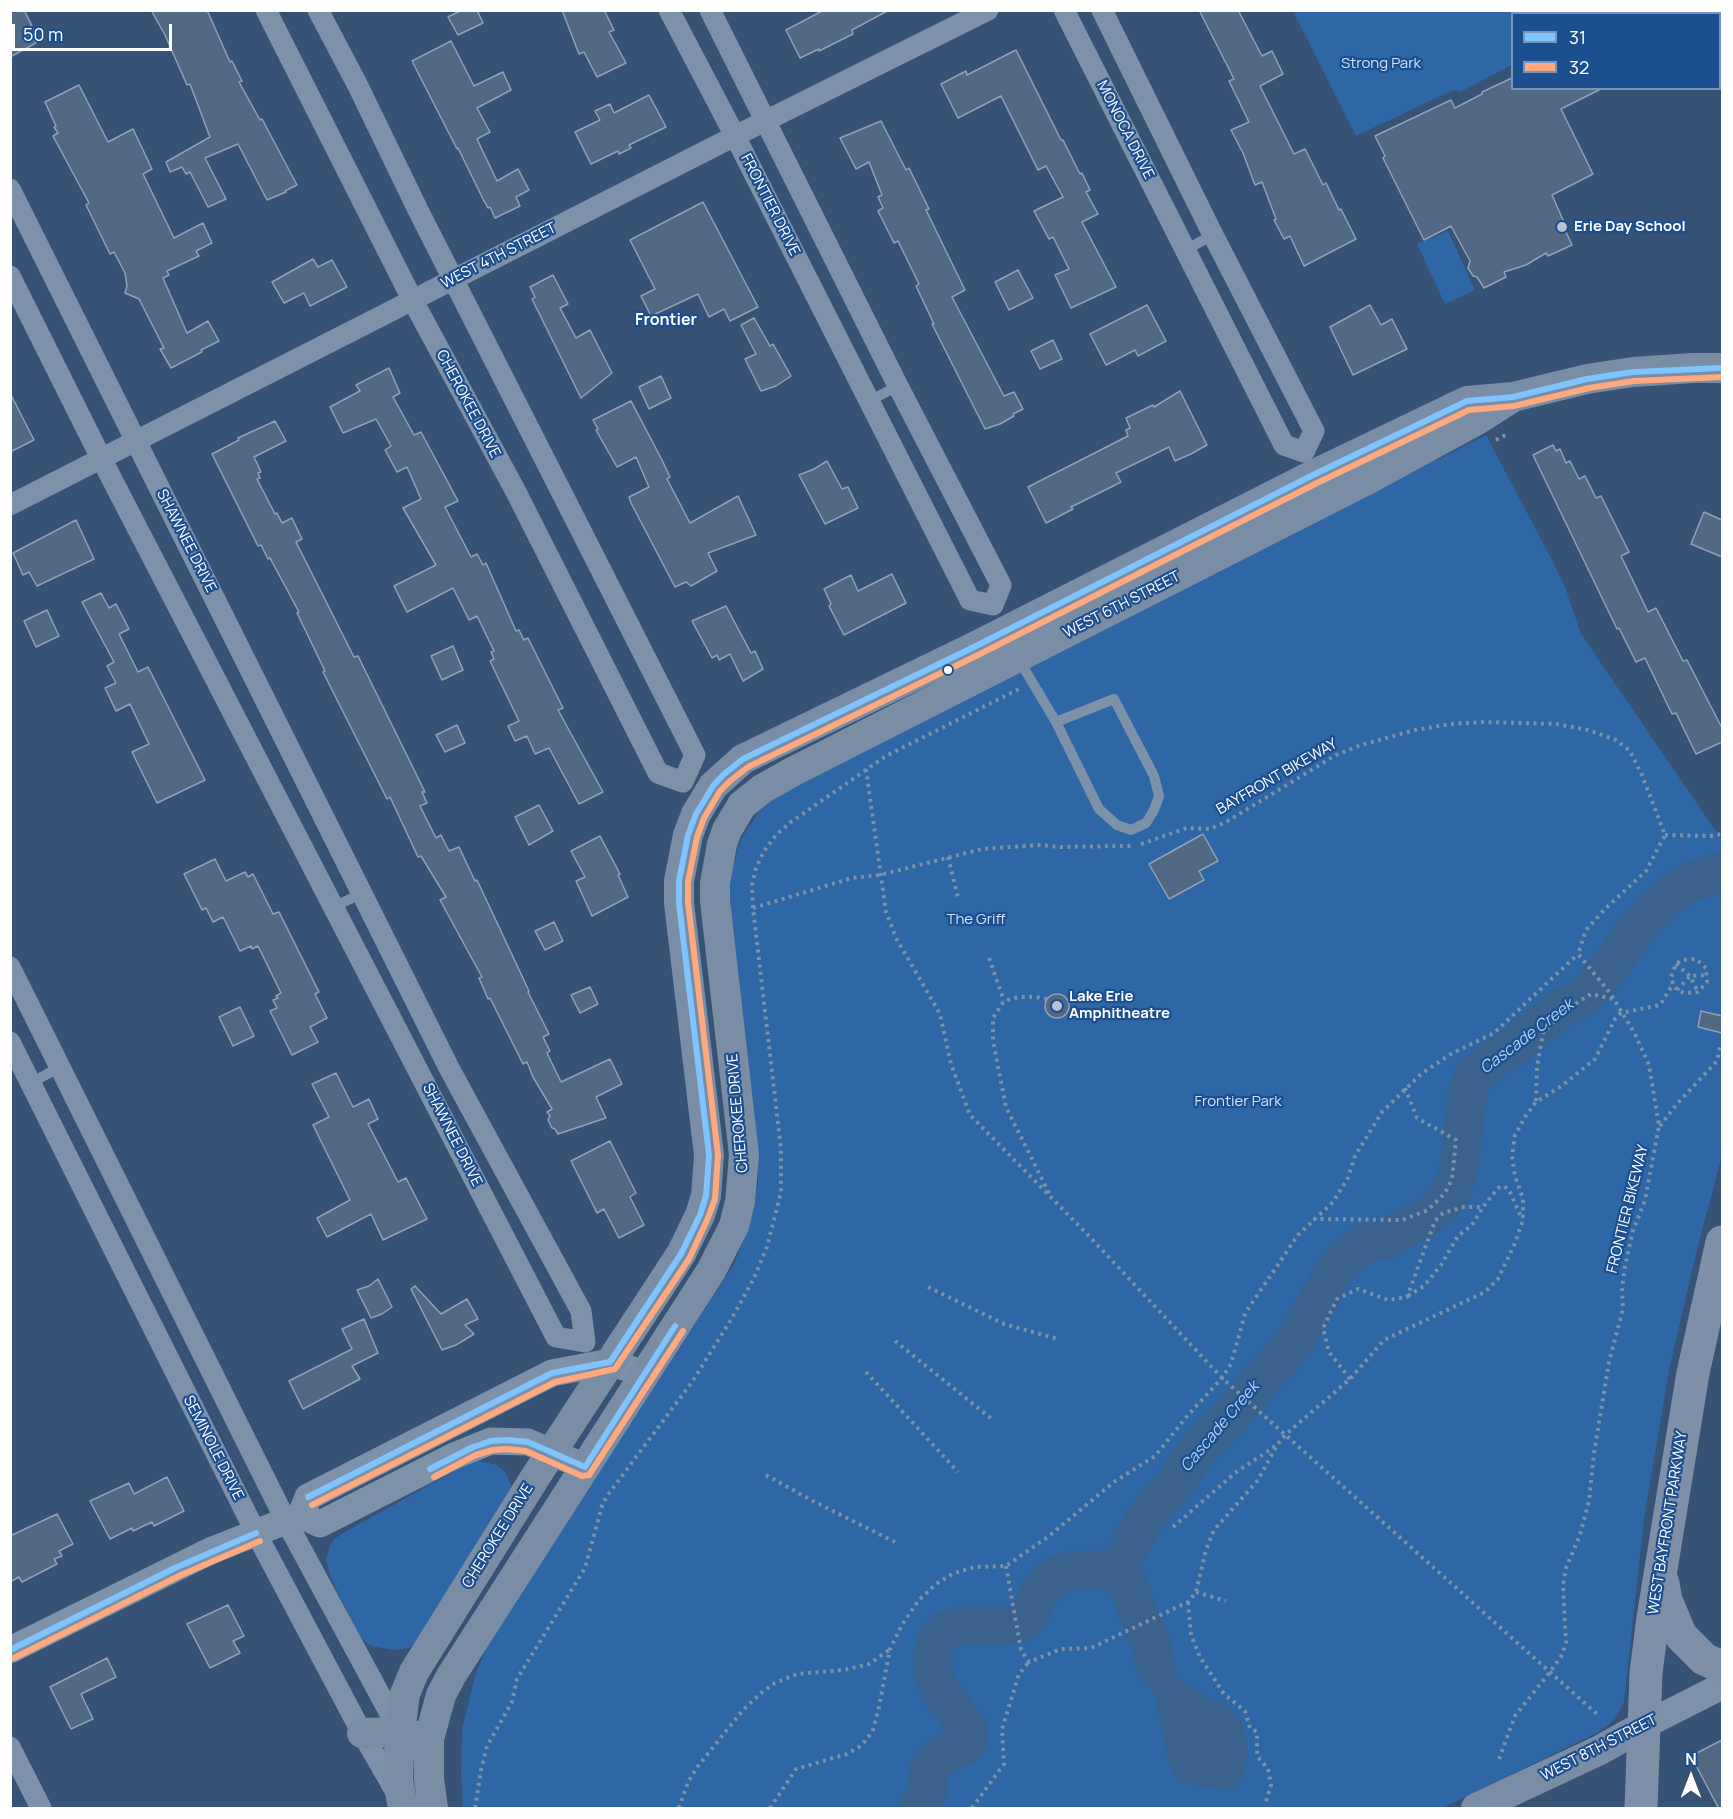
<!DOCTYPE html>
<html>
<head>
<meta charset="utf-8">
<style>
  body { margin:0 }
  #map { position:relative; width:1733px; height:1819px; overflow:hidden; background:#365274; font-family:Manrope,sans-serif }
  canvas { display:block }
  .frame { position:absolute; inset:0; border:12px solid #fff; pointer-events:none }
  .legend { position:absolute; left:1511px; top:12px; width:210px; height:78px; box-sizing:border-box; background:#1b4f8f; border:2px solid #7695bc; margin:0; padding:8px 10px; list-style:none; font-size:18px; color:#fff }
  .legend li { display:flex; align-items:center; gap:12px; height:30px }
  .legend b { width:30px; border:2px solid #7695bc }
  .north { position:absolute; left:1661px; top:1747px; width:60px; height:60px; -webkit-text-stroke:4px #1b4f8f; paint-order:stroke; rotate:0deg; font-size:16px; font-weight:700; line-height:24px; text-align:center; color:#fff }
  .north::after { content:''; display:block; margin:auto; width:21px; height:27px; background:#fff; clip-path:polygon(50% 0,100% 100%,50% 72%,0 100%) }
  .scale { position:absolute; left:12px; top:24px; width:160px; height:27px; box-sizing:border-box; border:3px solid #fff; border-top:0; padding-left:8px; font-size:18px; line-height:21px; white-space:nowrap; color:#fff; -webkit-text-stroke:4px #1b4f8f; paint-order:stroke }
</style>
</head>
<body>
<div id="map">
<canvas width="1733" height="1819"></canvas>
<div class="frame"></div>
<ul class="legend">
<li><b style="height:8px;background:#80c4ff"></b>31</li>
<li><b style="height:8px;background:#ffa980"></b>32</li>
</ul>
<div class="north">N</div>
<div class="scale">50 m</div>
</div>
<script>
const c = document.querySelector('canvas').getContext('2d');
c.lineJoin = 'round';
function paint(path, color) { c.fillStyle = color; c.fill(path, 'evenodd'); }
const toPath = rows => new Path2D(rows.map(r => 'M' + r).join(''));
function trace(path, color, width, dash) { c.strokeStyle = color; c.lineWidth = width; c.lineCap = dash ? 'butt' : 'round'; c.setLineDash(dash || []); c.stroke(path); }
function drawText(font, color, halo, rows, align = 'center') {
  c.font = font + ' Manrope,sans-serif'; c.lineWidth = 4.5; c.setLineDash([]); c.textBaseline = 'middle'; c.strokeStyle = halo; c.fillStyle = color; for (const [text, x, y, turn = 0] of rows) {
    c.save(); c.translate(x, y); c.rotate((+turn || 0) * Math.PI / 180); c.textAlign = isNaN(turn) ? turn : align; if (halo) c.strokeText(text, 0, 0); c.fillText(text, 0, 0); c.restore();
  }
}
const green = toPath([
  [1293,11,1523,11,1522,13,1512,14,1512,65,1460,92,1453,90,1356,136],
  [1448,231,1475,290,1445,304,1417,244],
  [1486,435,1552,560,1565,587,1581,634,1722,840,1722,1155,1696,1254,1669,1370,1644,1519,1624,1702,1615,1719,1599,1732,1442,1808,463,1808,461,1771,462,1729,476,1672,488,1645,734,1264,747,1232,754,1209,758,1183,758,1155,729,895,730,877,740,841,759,811,771,798,789,787],
  [478,1461,497,1465,505,1472,514,1491,417,1643,409,1648,394,1650,371,1646,363,1640,358,1633,330,1577,326,1559,330,1546,334,1539,350,1529,471,1462]
]);
const water = toPath([
  [1156,1667,1167,1670,1208,1697,1226,1705,1241,1720,1248,1745,1244,1774,1235,1790,1206,1788,1179,1781,1170,1769,1155,1697,1150,1683,1151,1672]
]);
const river = toPath([
  [1120,1566,1151,1644,1156,1667],
  [918,1808,929,1788,927,1777,930,1766,939,1757,966,1744,969,1736,968,1729,940,1689,934,1676,932,1663,934,1648,939,1637,949,1629,960,1626,1002,1626,1022,1623,1029,1615,1039,1593,1051,1579,1065,1572,1079,1570,1105,1570,1120,1566,1136,1534,1152,1508,1169,1491,1198,1449,1225,1422,1296,1340,1332,1275,1347,1256,1363,1245,1385,1239,1430,1215,1445,1201,1458,1175,1468,1090,1475,1075,1489,1062,1514,1046,1560,1009,1583,997,1602,976,1636,930,1662,901,1688,883,1722,871]
]);
const building = toPath([
  [10,10,24,10,35,32,31,34,36,43,10,57,10,10],
  [151,10,207,10,230,62,232,61,242,81,239,82,260,120,262,119,297,185,285,191,286,192,267,200,238,144,205,158,226,199,208,207,190,172,186,174,182,167,170,172,166,162,210,137,190,84,187,85,165,35,151,10],
  [462,10,477,10,483,23,458,35,448,17,462,10],
  [562,10,604,10,614,30,609,32,626,63,597,77,584,52,579,54,562,10],
  [824,10,889,10,852,30,853,34,819,51,819,49,800,58,786,30,824,10],
  [1199,10,1238,10,1262,56,1272,51,1283,74,1260,86,1294,154,1305,149,1323,185,1326,183,1339,210,1341,209,1356,239,1304,266,1290,236,1284,239,1274,220,1276,219,1262,182,1255,185,1243,153,1231,130,1249,122,1229,81,1234,79,1199,10],
  [451,41,474,86,503,72,511,90,477,108,490,132,477,139,497,181,518,169,529,190,516,197,520,206,495,218,490,207,488,208,483,199,458,148,457,149,412,61,451,41],
  [1016,50,1061,140,1063,140,1080,174,1082,173,1090,190,1086,192,1098,214,1082,222,1116,287,1071,308,1055,275,1069,269,1053,237,1049,239,1034,211,1063,197,1046,166,1038,170,1001,96,958,118,941,84,966,71,967,75,1016,50],
  [1512,78,1512,88,1603,88,1561,109,1593,174,1552,195,1567,229,1566,232,1572,245,1548,256,1546,253,1526,265,1504,272,1506,277,1484,288,1477,277,1473,276,1468,268,1470,261,1451,226,1424,240,1383,158,1385,156,1375,136,1451,100,1455,108,1482,94,1482,92,1512,78],
  [79,85,108,142,133,129,152,169,143,174,174,238,203,223,212,243,196,251,199,256,167,271,169,275,163,278,187,333,208,321,219,341,201,350,202,352,171,368,160,349,164,348,139,299,125,293,127,286,125,273,114,252,110,254,86,205,89,203,53,136,58,133,54,127,56,126,45,102,79,85],
  [649,95,666,127,629,145,631,148,619,154,618,151,591,164,575,132,600,120,595,111,610,104,614,113,649,95],
  [881,121,906,170,909,168,929,209,926,210,965,290,952,297,1004,396,1014,392,1023,409,1013,414,1014,416,1000,424,985,429,932,324,934,324,916,286,919,284,898,241,894,243,878,211,883,208,878,197,882,195,869,162,856,169,840,138,881,121],
  [703,202,758,307,730,321,724,309,709,317,698,294,651,316,641,296,655,289,630,240,703,202],
  [313,259,318,267,332,260,347,287,310,306,304,293,284,303,272,282,313,259],
  [1018,270,1033,298,1009,310,995,282,1018,270],
  [553,275,568,304,560,308,576,338,590,330,612,373,581,398,532,299,535,297,530,287,553,275],
  [1147,305,1166,341,1138,356,1135,350,1106,365,1090,334,1147,305],
  [1370,305,1381,325,1392,319,1407,349,1353,375,1330,327,1370,305],
  [754,318,770,346,773,344,791,376,776,386,761,391,745,359,756,354,741,325,754,318],
  [1053,340,1062,359,1040,369,1031,351,1053,340],
  [389,368,400,393,393,397,414,435,421,432,458,501,445,507,471,557,477,554,483,565,486,563,516,631,519,630,524,640,528,638,563,708,558,710,603,792,579,804,549,748,535,754,527,736,515,741,508,726,519,721,490,661,494,659,491,652,494,651,477,616,469,620,453,588,407,612,394,586,436,565,403,508,421,499,407,467,397,472,385,450,391,446,376,419,343,433,330,407,360,391,356,385,389,368],
  [661,376,671,398,649,409,639,387,661,376],
  [1180,391,1207,445,1191,454,1175,461,1169,447,1116,473,1121,482,1071,507,1073,509,1046,523,1028,487,1128,436,1126,430,1130,428,1126,418,1153,405,1154,407,1180,391],
  [10,393,34,440,10,452,10,393],
  [631,401,662,460,670,477,667,479,690,523,738,496,756,535,708,553,717,571,691,586,686,582,675,587,631,503,629,497,649,487,636,457,617,467,596,430,598,429,593,420,631,401],
  [275,421,286,441,254,457,261,472,258,473,260,478,257,479,275,514,277,513,282,523,292,518,302,539,296,542,354,657,358,656,425,792,422,792,427,803,420,806,436,838,441,835,449,851,459,847,475,881,477,880,529,991,528,992,549,1034,543,1037,550,1051,547,1053,561,1082,610,1059,622,1084,596,1097,606,1118,558,1134,555,1129,552,1128,548,1120,550,1116,547,1112,552,1109,533,1077,527,1062,523,1064,490,998,488,999,479,978,482,977,440,900,446,897,421,856,418,857,390,797,387,799,323,672,325,671,297,613,299,612,270,558,268,559,261,545,258,546,212,454,239,440,238,438,275,421],
  [1553,445,1556,451,1560,449,1566,463,1570,461,1579,479,1585,476,1596,498,1601,496,1629,552,1621,556,1648,612,1656,608,1683,661,1687,660,1722,728,1722,742,1696,754,1676,713,1672,714,1645,658,1636,662,1619,628,1617,629,1533,455,1553,445],
  [827,461,842,489,848,487,858,508,825,524,799,475,814,469,827,461],
  [1704,512,1722,520,1722,557,1691,544,1704,512],
  [76,520,94,559,37,586,29,572,23,575,13,553,76,520],
  [892,574,906,603,844,635,829,606,831,604,824,589,851,575,858,591,892,574],
  [101,593,109,608,116,604,129,629,119,634,138,672,148,667,205,780,157,803,132,752,149,744,130,704,116,711,105,688,116,683,107,666,114,662,82,602,101,593],
  [726,606,751,653,755,651,763,669,743,681,730,654,719,660,717,655,712,658,692,621,726,606],
  [47,610,59,636,36,647,24,621,47,610],
  [453,646,463,670,442,680,431,656,453,646],
  [457,725,465,743,445,752,436,735,457,725],
  [539,805,553,831,529,845,515,817,539,805],
  [1203,834,1218,861,1199,871,1204,880,1169,899,1149,864,1203,834],
  [600,836,620,874,618,875,628,897,592,916,576,881,585,877,571,851,600,836],
  [215,859,226,881,245,872,248,877,253,874,273,914,279,912,319,992,315,994,327,1018,310,1027,318,1042,292,1055,270,1011,277,1008,273,1000,278,998,276,996,281,993,258,946,252,949,251,946,240,951,223,917,213,922,206,908,202,910,184,874,215,859],
  [554,922,563,941,545,950,535,931,554,922],
  [590,987,598,1004,580,1013,571,995,590,987],
  '1045 1006a12 12 0 1 1 24 0a12 12 0 1 1-24 0Z',
  [240,1007,254,1036,233,1046,219,1017,240,1007],
  [1701,1011,1722,1016,1722,1033,1698,1027,1701,1011],
  [336,1073,353,1107,369,1099,378,1119,368,1124,398,1182,406,1178,427,1219,383,1240,371,1214,327,1237,317,1218,350,1200,313,1125,329,1117,312,1084,336,1073],
  [610,1141,636,1193,630,1197,644,1225,619,1238,604,1209,597,1213,571,1161,610,1141],
  [378,1279,392,1307,382,1314,371,1318,357,1290,369,1286,378,1279],
  [415,1286,441,1314,467,1299,478,1319,465,1325,474,1334,456,1345,442,1350,411,1289,415,1286],
  [364,1319,378,1353,352,1366,360,1379,303,1409,289,1381,352,1349,342,1329,364,1319],
  [167,1477,184,1511,154,1526,152,1522,133,1531,132,1528,110,1539,90,1501,129,1483,134,1494,167,1477],
  [57,1514,73,1544,59,1551,62,1556,54,1559,57,1564,22,1582,19,1577,10,1582,10,1536,57,1514],
  [228,1605,244,1636,233,1641,240,1653,210,1668,187,1624,228,1605],
  [107,1658,116,1677,81,1694,93,1719,71,1729,50,1687,107,1658],
  [1722,1740,1722,1809,1719,1809,1691,1756,1722,1740]
]);
const path = toPath([
  [1496,440,1506,435],
  [866,769,886,912,896,938,940,1014,951,1064,970,1115,1088,1235,1222,1378,1598,1715],
  [1665,835,1710,836,1722,834],
  [1141,844,1187,828,1210,829,1226,822,1336,755,1361,745,1415,730,1451,724,1484,722,1556,724,1588,730,1616,740,1630,751,1642,775,1665,835],
  [948,857,958,898],
  [753,908,852,878,880,875,982,849,1040,845,1061,847,1131,846],
  [989,958,1004,1001],
  [1676,964,1690,976,1698,992],
  [1677,990,1690,976,1708,975],
  [1047,999,1036,997,1019,997,1004,1001,993,1018,993,1041,1006,1107,1051,1197],
  [1536,1101,1537,1067,1543,1033,1564,1011,1591,994,1613,999],
  [1660,1126,1676,1105,1717,1061,1720,1047],
  [1313,1219,1402,1220,1428,1210,1445,1193,1452,1179,1456,1140,1417,1118,1405,1088],
  [928,1287,1004,1324,1058,1339],
  [1408,1296,1424,1286,1441,1265,1458,1236,1472,1225,1483,1207],
  [895,1341,993,1420],
  [866,1372,958,1472],
  [1350,1379,1329,1352,1323,1328,1337,1299,1358,1289,1388,1300,1407,1297,1435,1221,1443,1213,1464,1207,1483,1207,1498,1188,1504,1186,1509,1190,1522,1219],
  [766,1475,811,1500,895,1542],
  [1173,1527,1235,1473,1277,1445],
  [1006,1566,1021,1650,1029,1662,1061,1649,1091,1648,1188,1602,1196,1592,1206,1550,1214,1530,1258,1480,1277,1445,1285,1435,1350,1379,1384,1340,1485,1292,1498,1279,1515,1243,1523,1220,1523,1199,1515,1176,1512,1156,1515,1135,1525,1117,1536,1102,1563,1085,1595,1059,1615,1019,1621,1013,1660,1005,1673,984,1671,977,1676,964,1682,960,1696,959,1706,968,1707,982,1698,992,1684,993,1677,990,1673,984],
  [1196,1592,1226,1601],
  [1188,1602,1191,1635,1200,1657,1224,1694,1245,1711,1250,1728,1257,1732,1257,1756,1268,1769,1271,1785,1265,1805],
  [1499,1759,1515,1716,1550,1672,1562,1655,1566,1642,1563,1585,1566,1568,1580,1535,1589,1501,1594,1453,1609,1362,1623,1309,1622,1288,1625,1266,1633,1231,1645,1200,1659,1126,1649,1065,1635,1034,1610,993,1578,954,1586,930,1605,909,1646,871,1665,835],
  [475,1808,481,1770,487,1746,512,1702,517,1679,585,1568,602,1506,607,1496,692,1382,732,1318,754,1278,767,1247,781,1192,781,1149,753,908,752,885,756,868,764,851,776,835,791,822,886,756,1019,689],
  [679,1808,688,1782,698,1766,743,1710,761,1693,775,1683,797,1674,844,1670,869,1664,889,1650],
  [770,1808,796,1769,847,1754,859,1747,867,1739,873,1730,879,1707,890,1649,902,1625,918,1601,936,1584,954,1573,975,1567,1006,1566,1049,1536,1114,1482,1155,1456,1188,1415,1222,1378,1231,1364,1245,1314,1252,1303,1298,1235,1333,1202,1348,1178,1355,1156,1382,1112,1421,1074,1451,1054,1494,1033,1578,954],
  [972,1808,1004,1764,1002,1729,1019,1674,1029,1662]
]);
const service = toPath([
  [1185,250,1213,235],
  [869,401,898,386],
  [1019,660,1056,722,1099,809,1117,825,1131,830,1146,823,1154,810,1159,796,1154,776,1114,699,1056,722],
  [334,907,362,893],
  [31,1083,60,1067]
]);
const minor = toPath([
  [266,10,413,301,515,490,658,773,683,782,695,755,419,212,357,84,318,10],
  [669,10,735,136,970,600,993,605,1001,585,898,386,710,10],
  [1064,10,1284,445,1304,452,1314,431,1212,233,1102,10],
  [10,189,449,1068,581,1311,585,1342,556,1337,102,460,10,276],
  [10,505,735,136,988,10],
  [10,967,286,1521,400,1732],
  [10,1042,256,1533,362,1733,397,1794],
  [10,1747,41,1808]
]);
const tertiary = toPath([
  [301,1515,308,1497,552,1373,610,1362,644,1374],
  [10,1650,210,1551,301,1515,320,1524,454,1456,491,1441,528,1442,585,1467],
  [1643,1726,1722,1686]
]);
const secondary = toPath([
  [362,1733,400,1732,420,1737],
  [403,1808,398,1780,400,1732,405,1694,414,1672,536,1476,681,1254,700,1215,706,1196,709,1155,679,903,679,881,688,835,696,814,713,786,743,759,974,647,1313,475,1467,401,1513,397,1587,379,1633,372,1693,368,1722,368],
  [433,1808,429,1779,429,1739,441,1695,451,1676,711,1271,734,1226,740,1202,744,1155,715,901,715,883,722,844,727,830,742,805,762,789,792,772,1363,482,1477,420,1510,399],
  [1476,1808,1600,1750,1643,1726]
]);
const trunk = toPath([
  [1663,1583,1666,1600,1681,1636,1704,1659,1722,1667],
  [1641,1808,1646,1673,1653,1618,1693,1373,1722,1242]
]);
const bus1 = toPath([
  [430,1469,473,1447,491,1441,507,1440,528,1442,585,1467,675,1326],
  [308,1497,552,1373,610,1362,681,1254,700,1215,706,1196,709,1155,679,903,679,881,688,835,696,814,713,786,724,774,743,759,974,647,1313,475,1467,401,1513,397,1587,379,1633,372,1722,368],
  [10,1650,177,1567,256,1533]
]);
const bus2 = toPath([
  [434,1477,476,1455,493,1450,507,1449,526,1451,582,1476,589,1475,683,1331],
  [312,1505,555,1382,615,1369,689,1259,708,1218,715,1199,718,1155,688,902,688,882,697,837,704,818,720,791,730,781,748,767,978,655,1317,483,1469,410,1514,406,1589,388,1634,381,1722,377],
  [14,1658,181,1575,260,1541]
]);
const markers = [
  [1562,227,6,"#b9c2ce"],
  [948,670,5,"#fff"],
  [1057,1006,6,"#b9c2ce"]
];
const parkNames = [
  ["Strong Park",1381,64],
  ["The Griff",976,920],
  ["Frontier Park",1238,1102]
];
const streetNames = [
  ["MONOCA DRIVE",1125,130,63],
  ["FRONTIER DRIVE",770,205,63],
  ["WEST 4TH STREET",499,256,-27],
  ["CHEROKEE DRIVE",468,404,62],
  ["SHAWNEE DRIVE",186,541,63],
  ["WEST 6TH STREET",1122,605,-27],
  ["BAYFRONT BIKEWAY",1277,777,-30],
  ["CHEROKEE DRIVE",738,1113,-95],
  ["SHAWNEE DRIVE",452,1135,63],
  ["FRONTIER BIKEWAY",1628,1209,-76],
  ["SEMINOLE DRIVE",213,1448,63],
  ["WEST BAYFRONT PARKWAY",1668,1523,-81],
  ["CHEROKEE DRIVE",498,1536,-58],
  ["WEST 8TH STREET",1599,1748,-27]
];
const poiNames = [
  ["Erie Day School",1574,227],
  ["Lake Erie",1069,997],
  ["Amphitheatre",1069,1014]
];
const neighbourhoodNames = [
  ["Frontier",666,321]
];
const waterNames = [
  ["Cascade Creek",1527,1037,-37],
  ["Cascade Creek",1220,1427,-50]
];
paint(green, '#2f66a5');
paint(water, '#3b618d');
trace(river, '#3b618d', 39);
paint(building, '#526984');
trace(building, '#92a2b6', 1.5);
trace(path, '#7d92a8', 4, [3, 4.5]);
trace(service, '#7d92a8', 10);
trace(minor, '#7d92a8', 21);
trace(tertiary, '#7d92a8', 27);
trace(secondary, '#798da4', 30);
trace(trunk, '#7e90a7', 33);
trace(bus1, '#80c4ff', 6);
trace(bus2, '#ffa980', 6);
for (const [x, y, r, color] of markers) { const dot = new Path2D(); dot.arc(x, y, r, 0, 2 * Math.PI); c.fillStyle = color; c.fill(dot); trace(dot, '#1b4f8f', 2); }
drawText('15px', '#cfe3fa', '#1b4f8f', parkNames);
drawText('15px', '#fff', '#1b4f8f', streetNames);
drawText('bold 15px', '#fff', '#1b4f8f', poiNames, 'left');
drawText('bold 16px', '#fff', '#1b4f8f', neighbourhoodNames);
drawText('italic 16px', '#b5d3f5', '#1b4f8f', waterNames);
</script>
</body>
</html>
